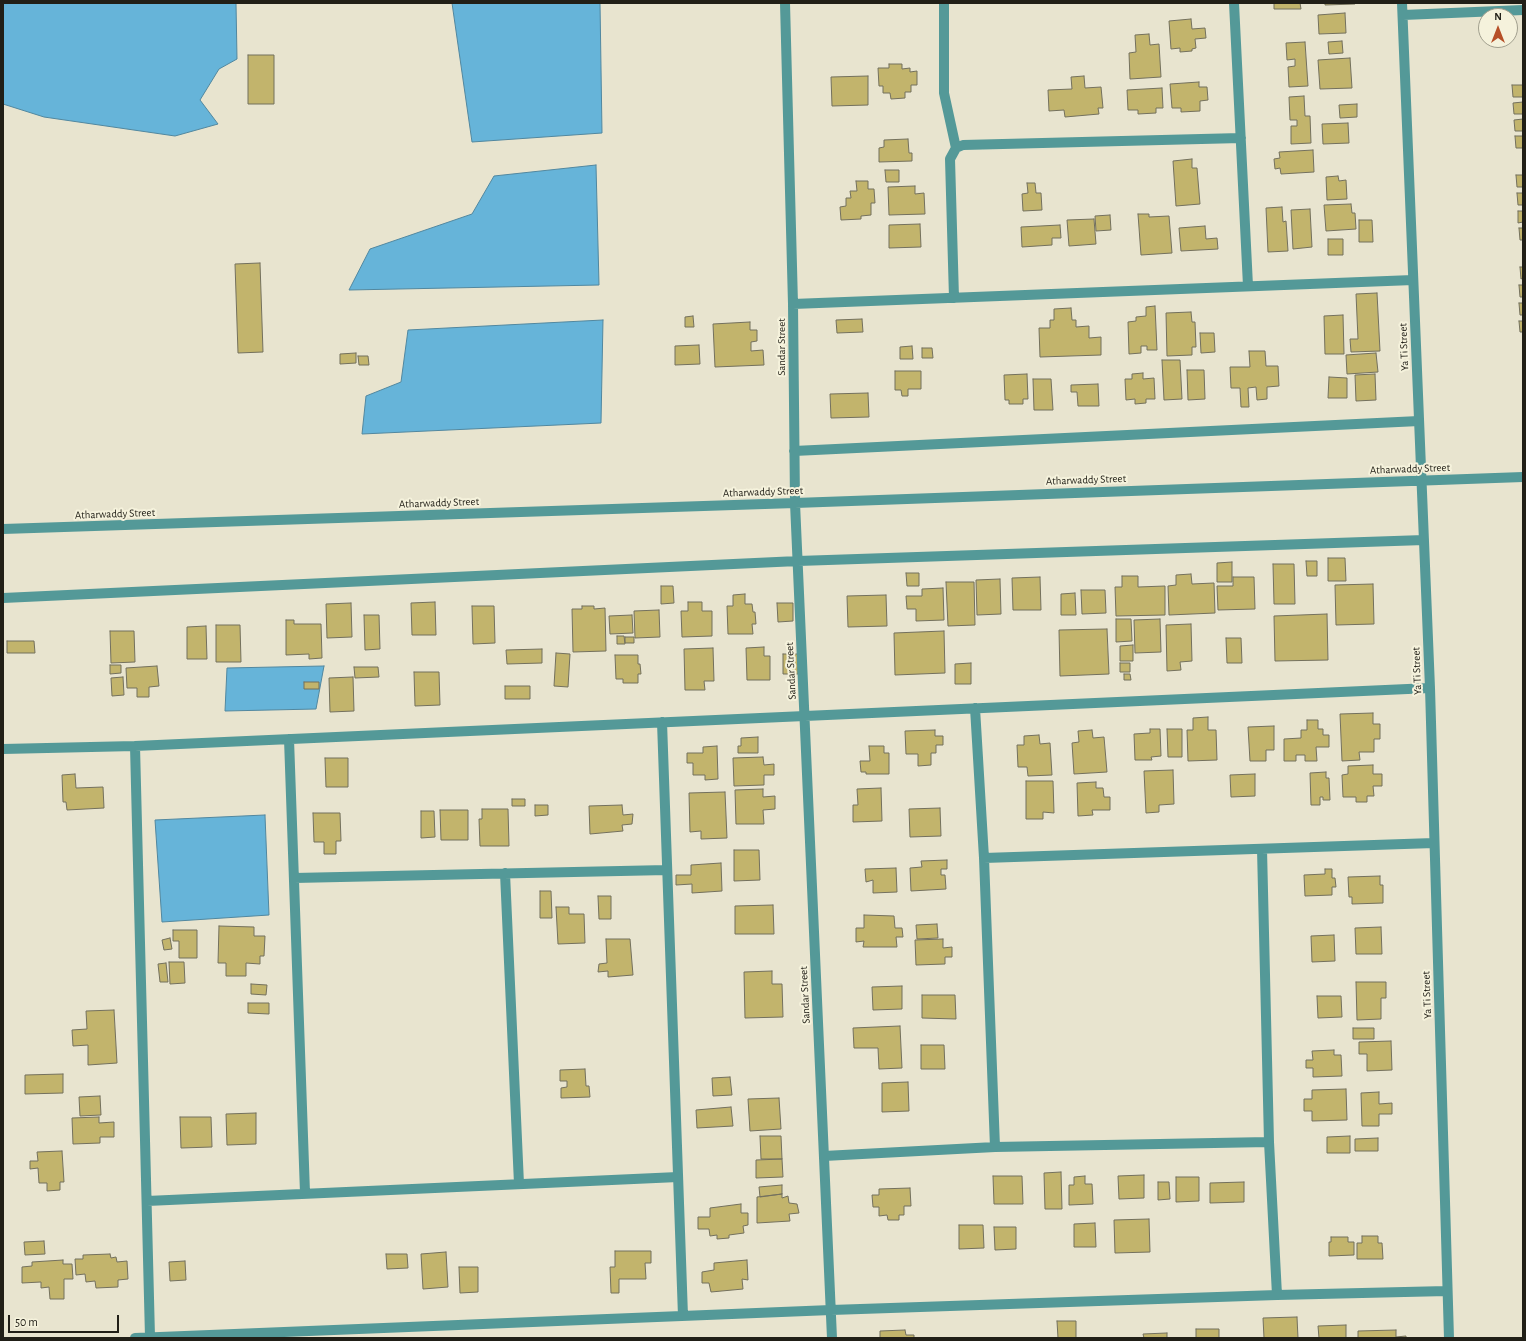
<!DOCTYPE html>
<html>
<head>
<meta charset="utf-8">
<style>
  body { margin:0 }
  #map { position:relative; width:1526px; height:1341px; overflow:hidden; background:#e8e4cf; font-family:"Alegreya Sans",sans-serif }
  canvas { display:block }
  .frame { position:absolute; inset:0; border:4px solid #211f17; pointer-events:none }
  .north { position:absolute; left:1478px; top:8px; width:40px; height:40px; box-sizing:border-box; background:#f5f2dc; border:1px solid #a09e8d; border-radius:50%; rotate:0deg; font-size:11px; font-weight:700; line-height:16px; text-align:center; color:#211f17 }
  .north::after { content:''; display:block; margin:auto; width:14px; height:18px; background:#b64f27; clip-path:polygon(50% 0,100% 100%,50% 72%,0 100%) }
  .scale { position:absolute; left:8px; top:1315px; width:111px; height:18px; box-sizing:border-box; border:2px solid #211f17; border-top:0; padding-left:5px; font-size:12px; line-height:14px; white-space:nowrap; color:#211f17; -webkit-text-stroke:3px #f5f2dc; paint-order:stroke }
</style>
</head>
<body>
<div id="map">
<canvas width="1526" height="1341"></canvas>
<div class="frame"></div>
<div class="north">N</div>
<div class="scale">50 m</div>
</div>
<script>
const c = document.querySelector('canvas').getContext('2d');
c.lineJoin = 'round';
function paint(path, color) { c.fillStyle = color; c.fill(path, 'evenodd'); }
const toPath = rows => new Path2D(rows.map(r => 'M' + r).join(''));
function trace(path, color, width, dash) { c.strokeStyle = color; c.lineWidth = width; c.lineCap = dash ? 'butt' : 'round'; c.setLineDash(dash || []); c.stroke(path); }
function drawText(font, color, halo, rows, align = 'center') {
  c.font = font + ' "Alegreya Sans",sans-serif'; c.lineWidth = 4; c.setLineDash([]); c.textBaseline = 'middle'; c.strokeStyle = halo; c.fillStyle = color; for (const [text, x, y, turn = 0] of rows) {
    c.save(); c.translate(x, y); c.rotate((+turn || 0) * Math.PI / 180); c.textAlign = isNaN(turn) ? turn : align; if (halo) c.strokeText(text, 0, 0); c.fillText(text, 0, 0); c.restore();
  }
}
const water = toPath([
  [3,3,236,3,237,59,219,69,200,100,218,124,175,136,44,117,3,104,3,3],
  [452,3,600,3,602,133,472,142,452,3],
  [596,165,599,285,349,290,370,249,472,214,494,176,596,165],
  [603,320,601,423,362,434,366,396,401,382,408,330,603,320],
  [324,666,316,709,225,711,227,668,324,666],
  [265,815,269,915,162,922,155,820,265,815]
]);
const building = toPath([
  [1274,3,1300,3,1301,9,1274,9,1274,3],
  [1325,3,1355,3,1355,4,1325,5,1325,3],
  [1345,13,1346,33,1319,34,1318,15,1345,13],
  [1191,19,1192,29,1205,28,1206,38,1195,39,1196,48,1192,49,1192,51,1180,52,1180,48,1171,49,1169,21,1191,19],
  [1149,34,1150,45,1159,44,1161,77,1130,79,1129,53,1136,52,1135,35,1149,34],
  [1342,41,1343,53,1329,54,1328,42,1342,41],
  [1305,42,1308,86,1289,87,1288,67,1295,66,1295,59,1287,60,1286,43,1305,42],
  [248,55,274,55,274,104,248,104,248,55],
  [1350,58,1352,88,1320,89,1318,60,1350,58],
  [889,64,902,64,902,69,910,68,910,72,917,71,917,85,911,85,911,92,905,92,905,98,891,99,890,93,883,93,883,86,879,86,878,68,889,68,889,64],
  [868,76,868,105,832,106,831,77,868,76],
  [1084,76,1085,88,1101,87,1103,108,1098,108,1099,114,1065,117,1064,110,1049,111,1048,90,1072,89,1071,77,1084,76],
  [1199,82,1199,87,1207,87,1208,100,1200,101,1200,111,1181,112,1181,108,1172,108,1170,84,1199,82],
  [1512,85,1523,85,1523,97,1513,97,1512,85],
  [1162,88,1163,108,1156,108,1156,113,1138,114,1138,110,1128,110,1127,90,1162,88],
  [1304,96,1305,116,1310,116,1311,143,1291,144,1291,126,1297,126,1297,120,1290,120,1289,97,1304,96],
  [1523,102,1523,114,1514,114,1513,103,1523,102],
  [1357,104,1357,117,1340,118,1339,105,1357,104],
  [1523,119,1523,131,1515,131,1514,120,1523,119],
  [1348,123,1349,143,1323,144,1322,124,1348,123],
  [1515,136,1523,136,1523,148,1516,148,1515,136],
  [908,139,909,153,912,153,912,161,879,162,879,148,884,147,884,140,908,139],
  [1313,150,1314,172,1281,174,1280,168,1275,169,1274,159,1280,158,1279,152,1313,150],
  [1192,159,1192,168,1197,168,1200,204,1176,206,1173,161,1192,159],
  [885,170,899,170,899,182,886,182,885,170],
  [1516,175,1523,175,1523,187,1517,187,1516,175],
  [1338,176,1339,181,1346,180,1347,199,1327,200,1326,177,1338,176],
  [856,181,868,181,868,189,874,189,875,203,871,203,871,215,861,216,861,219,841,220,840,207,846,206,846,198,851,198,850,191,857,191,856,181],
  [1027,183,1035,183,1036,193,1041,193,1042,210,1023,211,1022,194,1028,193,1027,183],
  [915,186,915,194,924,193,925,214,889,215,888,187,915,186],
  [1517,193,1523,193,1523,205,1518,205,1517,193],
  [1351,204,1352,213,1355,213,1356,229,1326,231,1324,205,1351,204],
  [1282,207,1283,222,1286,221,1288,251,1268,252,1266,208,1282,207],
  [1310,209,1312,247,1293,249,1291,210,1310,209],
  [1518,211,1523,211,1523,222,1518,223,1518,211],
  [1138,214,1149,214,1149,217,1169,216,1172,253,1141,255,1138,214],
  [1110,215,1111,230,1096,231,1095,216,1110,215],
  [1094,219,1096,244,1069,246,1067,220,1094,219],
  [1359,220,1372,220,1373,242,1359,242,1359,220],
  [920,224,921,247,889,248,889,225,920,224],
  [1060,225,1061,238,1052,238,1052,245,1022,247,1021,227,1060,225],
  [1205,226,1206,239,1217,238,1218,249,1181,251,1179,228,1205,226],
  [1519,228,1523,228,1523,240,1520,240,1519,228],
  [1328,239,1343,239,1343,255,1328,255,1328,239],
  [260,263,263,352,238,353,235,264,260,263],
  [1520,267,1523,267,1523,278,1521,279,1520,267],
  [1519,285,1523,285,1523,297,1520,297,1519,285],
  [1377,293,1380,351,1351,352,1350,339,1358,339,1356,294,1377,293],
  [1519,303,1523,303,1523,315,1520,315,1519,303],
  [1155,306,1157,350,1147,350,1147,346,1141,346,1141,353,1129,354,1128,322,1136,321,1136,317,1146,316,1146,307,1155,306],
  [1071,308,1072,320,1076,320,1076,327,1089,326,1089,338,1101,337,1101,355,1040,357,1039,328,1050,328,1050,320,1054,320,1054,309,1071,308],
  [1191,312,1192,322,1195,322,1196,347,1192,347,1192,355,1167,356,1166,313,1191,312],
  [1343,315,1344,354,1325,354,1324,316,1343,315],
  [693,316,694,327,685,327,685,317,693,316],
  [862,319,863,332,837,333,836,320,862,319],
  [1519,321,1523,321,1523,332,1520,332,1519,321],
  [750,322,750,330,757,330,757,341,751,342,751,351,763,350,764,365,715,367,713,324,750,322],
  [1200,333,1214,333,1215,352,1201,353,1200,333],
  [699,345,700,364,675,365,675,346,699,345],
  [912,346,913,359,900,359,900,347,912,346],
  [922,348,932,348,933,358,922,358,922,348],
  [1249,351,1265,351,1266,366,1278,366,1279,386,1267,387,1267,399,1257,400,1256,387,1248,388,1249,407,1241,407,1240,388,1231,388,1230,367,1250,367,1249,351],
  [356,353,356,363,340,364,340,354,356,353],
  [1376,353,1378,372,1347,374,1346,355,1376,353],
  [358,356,368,356,369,365,359,365,358,356],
  [1162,360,1180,360,1182,399,1164,400,1162,360],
  [1187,370,1204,370,1205,399,1188,400,1187,370],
  [895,371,921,371,921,389,908,389,908,396,902,396,901,390,895,390,895,371],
  [1143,373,1143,379,1154,378,1155,399,1146,399,1146,403,1135,404,1135,399,1126,400,1125,379,1132,379,1132,374,1143,373],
  [1027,374,1028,399,1023,399,1023,404,1009,404,1009,400,1005,400,1004,375,1027,374],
  [1375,374,1376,400,1356,401,1355,375,1375,374],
  [1329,377,1347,378,1347,398,1328,398,1329,377],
  [1033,379,1051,379,1053,410,1034,410,1033,379],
  [1098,384,1099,406,1078,406,1077,392,1071,392,1071,385,1098,384],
  [868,393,869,417,831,418,830,394,868,393],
  [1328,558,1345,558,1346,581,1328,581,1328,558],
  [1306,561,1317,561,1317,576,1307,576,1306,561],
  [1232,562,1232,582,1217,582,1217,563,1232,562],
  [1273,564,1294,564,1295,604,1274,604,1273,564],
  [906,573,919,573,919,586,907,586,906,573],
  [1191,574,1192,584,1214,583,1215,613,1169,615,1168,586,1176,585,1176,575,1191,574],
  [1122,576,1138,576,1138,587,1165,586,1165,615,1116,616,1115,587,1122,587,1122,576],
  [1040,577,1041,610,1013,610,1012,578,1040,577],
  [1233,577,1254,577,1255,609,1218,610,1217,586,1233,586,1233,577],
  [1000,579,1001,614,977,615,976,580,1000,579],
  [946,582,974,582,975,625,948,626,946,582],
  [1373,584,1374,624,1336,625,1335,585,1373,584],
  [661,586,673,586,674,603,661,604,661,586],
  [943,588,944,620,916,621,916,609,907,609,906,596,922,596,922,589,943,588],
  [1081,590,1105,590,1106,613,1082,614,1081,590],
  [1075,593,1076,615,1061,615,1061,594,1075,593],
  [745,594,745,604,752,604,753,612,755,612,756,624,752,624,753,634,728,634,727,606,733,606,733,595,745,594],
  [886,595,887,626,848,627,847,596,886,595],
  [435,602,436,635,412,635,411,603,435,602],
  [688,602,702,602,702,611,712,611,712,636,682,637,681,611,688,611,688,602],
  [351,603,352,637,327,638,326,604,351,603],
  [777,603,793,603,793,621,778,622,777,603],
  [472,606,494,606,495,643,473,644,472,606],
  [582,606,594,606,594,609,605,608,606,651,573,652,572,609,582,609,582,606],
  [659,610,660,637,635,638,634,611,659,610],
  [1327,614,1328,660,1275,661,1274,616,1327,614],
  [364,615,379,615,380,649,365,650,364,615],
  [632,615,633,633,610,634,609,616,632,615],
  [1116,619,1131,619,1132,641,1116,642,1116,619],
  [1160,619,1161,652,1135,653,1134,620,1160,619],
  [286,620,294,620,294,624,321,624,322,658,309,659,309,654,286,655,286,620],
  [1191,624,1192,661,1180,662,1181,670,1167,671,1166,625,1191,624],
  [216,625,240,625,241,662,216,662,216,625],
  [206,626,207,659,187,659,187,627,206,626],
  [1107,629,1109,674,1060,676,1059,630,1107,629],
  [110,631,134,631,135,662,111,663,110,631],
  [944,631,945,673,895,675,894,633,944,631],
  [617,636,624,636,625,644,617,644,617,636],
  [625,637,634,637,634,643,625,643,625,637],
  [1226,638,1241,638,1242,663,1227,663,1226,638],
  [7,641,34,641,35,653,7,653,7,641],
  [1133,645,1133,661,1120,661,1120,646,1133,645],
  [764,647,764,656,770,656,770,680,747,680,746,648,764,647],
  [713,648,714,681,704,681,705,690,685,690,684,649,713,648],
  [542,649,542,663,507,664,506,650,542,649],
  [556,653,570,654,568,687,554,686,556,653],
  [783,654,798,654,798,674,783,674,783,654],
  [615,655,638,655,638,664,640,664,641,674,638,674,638,683,623,683,623,679,616,679,615,655],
  [971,663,971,684,955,684,955,664,971,663],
  [1120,663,1130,663,1130,672,1120,672,1120,663],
  [110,665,121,665,121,673,110,674,110,665],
  [157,666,159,686,149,687,149,697,137,697,137,688,127,688,126,668,157,666],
  [354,667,378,667,379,677,355,678,354,667],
  [414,672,439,672,440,705,415,706,414,672],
  [1124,674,1130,674,1131,680,1124,680,1124,674],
  [123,677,124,695,112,696,111,678,123,677],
  [353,677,354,711,330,712,329,678,353,677],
  [304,682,319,682,319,689,304,689,304,682],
  [505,686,530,686,530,699,505,699,505,686],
  [1373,713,1373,724,1380,724,1380,739,1374,739,1374,752,1359,752,1360,760,1342,761,1340,714,1373,713],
  [1208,717,1208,730,1216,730,1217,760,1188,761,1187,730,1193,730,1193,718,1208,717],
  [1307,720,1318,720,1318,729,1323,729,1323,735,1329,735,1329,747,1316,747,1317,761,1305,761,1305,755,1296,755,1296,761,1284,761,1284,739,1301,738,1301,730,1307,730,1307,720],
  [1274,726,1274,750,1266,750,1266,761,1250,761,1248,727,1274,726],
  [1150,729,1160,729,1161,756,1151,757,1152,760,1135,760,1134,734,1150,733,1150,729],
  [1167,729,1182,729,1182,757,1168,757,1167,729],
  [935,730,935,736,943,736,943,745,936,745,936,753,931,753,931,765,918,766,918,754,906,754,905,731,935,730],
  [1092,730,1093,738,1104,737,1107,772,1074,774,1072,743,1079,742,1078,731,1092,730],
  [1039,735,1040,744,1050,743,1052,775,1028,776,1027,767,1018,767,1017,745,1024,745,1024,736,1039,735],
  [758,737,758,753,738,753,738,746,741,746,741,738,758,737],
  [717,746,718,779,705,780,705,775,693,775,693,763,687,763,687,753,703,753,703,747,717,746],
  [869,746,884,746,884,753,889,753,889,774,866,774,866,772,861,772,860,761,870,761,869,746],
  [763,757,764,765,774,764,774,775,764,775,764,785,734,786,733,758,763,757],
  [325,758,348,758,348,787,326,787,325,758],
  [1373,765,1373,774,1382,774,1382,786,1373,786,1374,796,1367,796,1367,802,1356,802,1356,797,1343,797,1342,775,1348,774,1348,766,1373,765],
  [1173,770,1174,804,1159,805,1159,812,1146,813,1144,771,1173,770],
  [1326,772,1326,778,1329,778,1330,800,1323,800,1323,797,1320,797,1320,805,1311,805,1310,773,1326,772],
  [75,774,76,788,103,787,104,808,67,810,66,802,63,802,62,775,75,774],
  [1255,774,1255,796,1231,797,1230,775,1255,774],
  [1026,781,1053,781,1054,813,1043,812,1043,819,1026,819,1026,781],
  [1096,782,1096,788,1103,788,1104,797,1110,797,1110,810,1092,810,1093,815,1078,816,1077,783,1096,782],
  [881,788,882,821,853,822,853,805,858,805,857,789,881,788],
  [763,789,763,797,775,796,775,809,763,810,764,824,736,824,735,790,763,789],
  [725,792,727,838,701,839,701,831,690,832,689,793,725,792],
  [512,799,525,799,525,806,512,806,512,799],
  [535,805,548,805,548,815,535,816,535,805],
  [622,805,623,815,633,814,632,824,622,825,623,831,590,834,589,806,622,805],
  [940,808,941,836,910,837,909,809,940,808],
  [482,809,508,809,509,846,480,846,479,819,482,819,482,809],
  [440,810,468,810,468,840,441,840,440,810],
  [421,811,434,811,435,837,421,838,421,811],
  [313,813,340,813,341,841,336,841,336,854,324,854,324,842,314,842,313,813],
  [734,850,759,850,760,880,734,881,734,850],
  [947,860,947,869,941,869,941,875,945,875,946,889,911,891,910,868,922,867,921,861,947,860],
  [721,863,722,891,692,893,692,884,676,885,676,875,691,875,691,865,721,863],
  [896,868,897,892,873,893,873,880,866,882,865,869,896,868],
  [1325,869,1332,869,1332,878,1335,878,1336,887,1332,887,1332,895,1305,896,1304,875,1325,874,1325,869],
  [1380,876,1380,885,1383,885,1383,903,1352,904,1352,897,1349,897,1348,877,1380,876],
  [540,891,551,891,552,918,540,918,540,891],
  [598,896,611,896,611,919,599,919,598,896],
  [773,905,774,934,735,934,735,906,773,905],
  [556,907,569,907,569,914,584,914,585,943,558,944,556,907],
  [864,915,894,916,895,928,902,928,903,937,896,937,897,947,863,947,864,941,856,942,856,928,864,928,864,915],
  [937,924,938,938,917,939,916,925,937,924],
  [219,926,254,927,254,936,265,936,264,956,260,956,260,964,246,963,246,976,226,976,226,963,218,963,219,926],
  [1381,927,1382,954,1356,954,1355,928,1381,927],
  [173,930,197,930,197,958,179,958,179,941,173,941,173,930],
  [1334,935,1335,961,1312,962,1311,936,1334,935],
  [170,938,172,949,164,950,162,940,170,938],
  [606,939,630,939,633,975,608,977,608,971,598,972,599,964,607,963,606,939],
  [943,939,943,948,952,947,952,957,945,957,945,964,916,965,915,940,943,939],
  [169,962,184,962,185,983,170,984,169,962],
  [166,963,168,982,160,982,158,964,166,963],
  [772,971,772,984,782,984,783,1017,745,1018,744,972,772,971],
  [1356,982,1386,982,1386,998,1381,998,1381,1019,1357,1020,1356,982],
  [251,984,267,985,266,995,251,994,251,984],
  [902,986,902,1009,873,1010,872,987,902,986],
  [922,995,955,995,956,1019,922,1018,922,995],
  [1317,996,1341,996,1342,1017,1318,1018,1317,996],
  [248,1003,269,1003,269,1014,248,1013,248,1003],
  [114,1010,117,1063,88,1065,88,1045,73,1046,72,1030,87,1029,86,1011,114,1010],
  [900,1026,902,1068,879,1069,878,1048,854,1048,853,1028,900,1026],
  [1353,1028,1374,1028,1374,1039,1353,1039,1353,1028],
  [1391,1041,1392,1070,1367,1071,1367,1054,1359,1054,1359,1042,1391,1041],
  [921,1045,944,1045,945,1069,921,1069,921,1045],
  [1334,1050,1334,1055,1341,1055,1342,1076,1313,1077,1313,1068,1306,1068,1306,1060,1313,1060,1312,1051,1334,1050],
  [585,1069,586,1086,589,1086,590,1097,561,1098,561,1088,567,1087,567,1081,560,1081,560,1070,585,1069],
  [63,1074,63,1093,25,1094,25,1075,63,1074],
  [730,1077,732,1095,713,1096,712,1078,730,1077],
  [908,1082,909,1111,882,1112,882,1083,908,1082],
  [1346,1089,1347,1120,1312,1121,1312,1111,1304,1111,1304,1099,1312,1099,1312,1090,1346,1089],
  [1379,1092,1379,1104,1392,1103,1392,1114,1379,1114,1379,1126,1362,1126,1361,1093,1379,1092],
  [100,1096,101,1115,80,1116,79,1097,100,1096],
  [779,1098,781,1129,750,1131,748,1099,779,1098],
  [731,1107,733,1126,697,1128,696,1110,731,1107],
  [256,1113,256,1144,227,1145,226,1114,256,1113],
  [99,1117,99,1123,114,1122,114,1137,100,1137,100,1143,73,1144,72,1118,99,1117],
  [180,1117,211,1117,212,1147,181,1148,180,1117],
  [760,1136,781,1136,782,1159,761,1159,760,1136],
  [1350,1136,1350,1153,1327,1153,1327,1137,1350,1136],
  [1378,1138,1378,1151,1355,1151,1355,1139,1378,1138],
  [62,1151,64,1182,60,1182,60,1190,47,1191,47,1183,39,1183,38,1168,30,1169,30,1161,38,1161,37,1152,62,1151],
  [782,1159,783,1177,756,1178,756,1160,782,1159],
  [1061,1172,1062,1209,1045,1209,1044,1173,1061,1172],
  [1144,1175,1144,1198,1119,1199,1118,1176,1144,1175],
  [993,1176,1022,1176,1023,1204,994,1204,993,1176],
  [1085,1176,1085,1184,1092,1184,1093,1204,1069,1205,1069,1185,1074,1185,1074,1177,1085,1176],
  [1176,1177,1199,1177,1199,1201,1176,1202,1176,1177],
  [1158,1182,1169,1182,1170,1199,1158,1200,1158,1182],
  [1244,1182,1244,1202,1210,1203,1210,1183,1244,1182],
  [782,1185,782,1194,760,1197,759,1187,782,1185],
  [910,1188,911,1206,904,1206,904,1215,899,1215,899,1220,888,1220,887,1215,879,1216,879,1207,873,1207,872,1195,879,1195,879,1189,910,1188],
  [782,1194,782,1198,788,1196,789,1203,797,1204,799,1213,789,1214,790,1221,757,1223,757,1197,782,1194],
  [741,1204,741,1213,748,1213,748,1225,743,1226,744,1233,729,1235,729,1238,717,1239,717,1235,710,1236,709,1229,698,1229,698,1217,710,1217,710,1208,741,1204],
  [1149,1219,1150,1252,1115,1253,1114,1220,1149,1219],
  [1095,1223,1096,1247,1074,1247,1074,1224,1095,1223],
  [959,1225,983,1225,984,1248,959,1249,959,1225],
  [994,1227,1016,1227,1016,1249,995,1250,994,1227],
  [1362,1236,1378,1236,1378,1243,1382,1243,1383,1259,1357,1259,1357,1243,1362,1243,1362,1236],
  [1331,1237,1348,1237,1348,1242,1354,1242,1354,1255,1329,1256,1329,1242,1331,1242,1331,1237],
  [44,1241,45,1254,25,1255,24,1242,44,1241],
  [615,1251,651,1251,651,1263,645,1263,646,1279,619,1279,619,1293,611,1293,610,1267,615,1267,615,1251],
  [446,1252,448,1287,423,1289,421,1254,446,1252],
  [110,1254,111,1258,116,1257,117,1262,127,1261,128,1279,118,1280,118,1287,96,1288,95,1281,86,1282,85,1274,76,1275,75,1259,83,1259,83,1255,110,1254],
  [386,1254,407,1254,408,1268,387,1269,386,1254],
  [63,1260,63,1264,72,1264,73,1279,64,1279,64,1299,50,1299,49,1287,41,1288,41,1282,22,1283,22,1267,32,1266,32,1262,63,1260],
  [747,1260,748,1280,742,1279,743,1289,711,1292,709,1283,702,1283,702,1272,714,1270,714,1263,747,1260],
  [185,1261,186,1280,170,1281,169,1262,185,1261],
  [459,1267,478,1267,478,1292,460,1293,459,1267],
  [1297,1317,1298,1338,1264,1338,1263,1318,1297,1317],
  [1057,1321,1076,1321,1076,1338,1058,1338,1057,1321],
  [1346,1325,1346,1338,1319,1338,1318,1326,1346,1325],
  [1196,1329,1219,1329,1219,1338,1196,1338,1196,1329],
  [905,1330,906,1335,914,1335,914,1338,880,1338,880,1331,905,1330],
  [1396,1330,1396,1337,1406,1336,1406,1338,1358,1338,1358,1331,1396,1330],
  [1167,1333,1167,1338,1144,1338,1143,1334,1167,1333]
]);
const minor = toPath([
  [785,3,793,304,795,503,832,1338],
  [944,3,944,93,956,148],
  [1234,3,1248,286],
  [1402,3,1430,688,1449,1338],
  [1403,15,1523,10],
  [954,298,950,159,956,148,963,145,1241,138],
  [793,304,1413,280],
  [794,451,1419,421],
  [3,529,795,503,1523,477],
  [3,598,798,561,1424,540],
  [975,708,984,858,995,1147],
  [662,722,683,1316],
  [289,739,305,1193],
  [135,746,150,1337],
  [3,749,135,746,1430,688],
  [1262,849,1269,1142,1277,1295],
  [984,858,1434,843],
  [505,873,519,1184],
  [294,878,667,870],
  [824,1156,995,1147,1269,1142],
  [147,1201,678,1177],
  [135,1338,831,1310,1277,1295,1447,1291]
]);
const streetNames = [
  ["Sandar Street",782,347,-90],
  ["Ya Ti Street",1404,347,-92],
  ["Atharwaddy Street",1410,469,-2],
  ["Atharwaddy Street",1086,480,-2],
  ["Atharwaddy Street",763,492,-2],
  ["Atharwaddy Street",439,503,-2],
  ["Atharwaddy Street",115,514,-2],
  ["Sandar Street",791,671,-93],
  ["Ya Ti Street",1417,671,-92],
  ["Sandar Street",805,995,-93],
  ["Ya Ti Street",1427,995,-92]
];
paint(water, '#66b4d9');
trace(water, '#51879f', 1);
paint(building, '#c2b46c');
trace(building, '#73705d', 1);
trace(minor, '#549998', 10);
drawText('11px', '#211f17', '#f5f2dc', streetNames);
</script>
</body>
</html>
